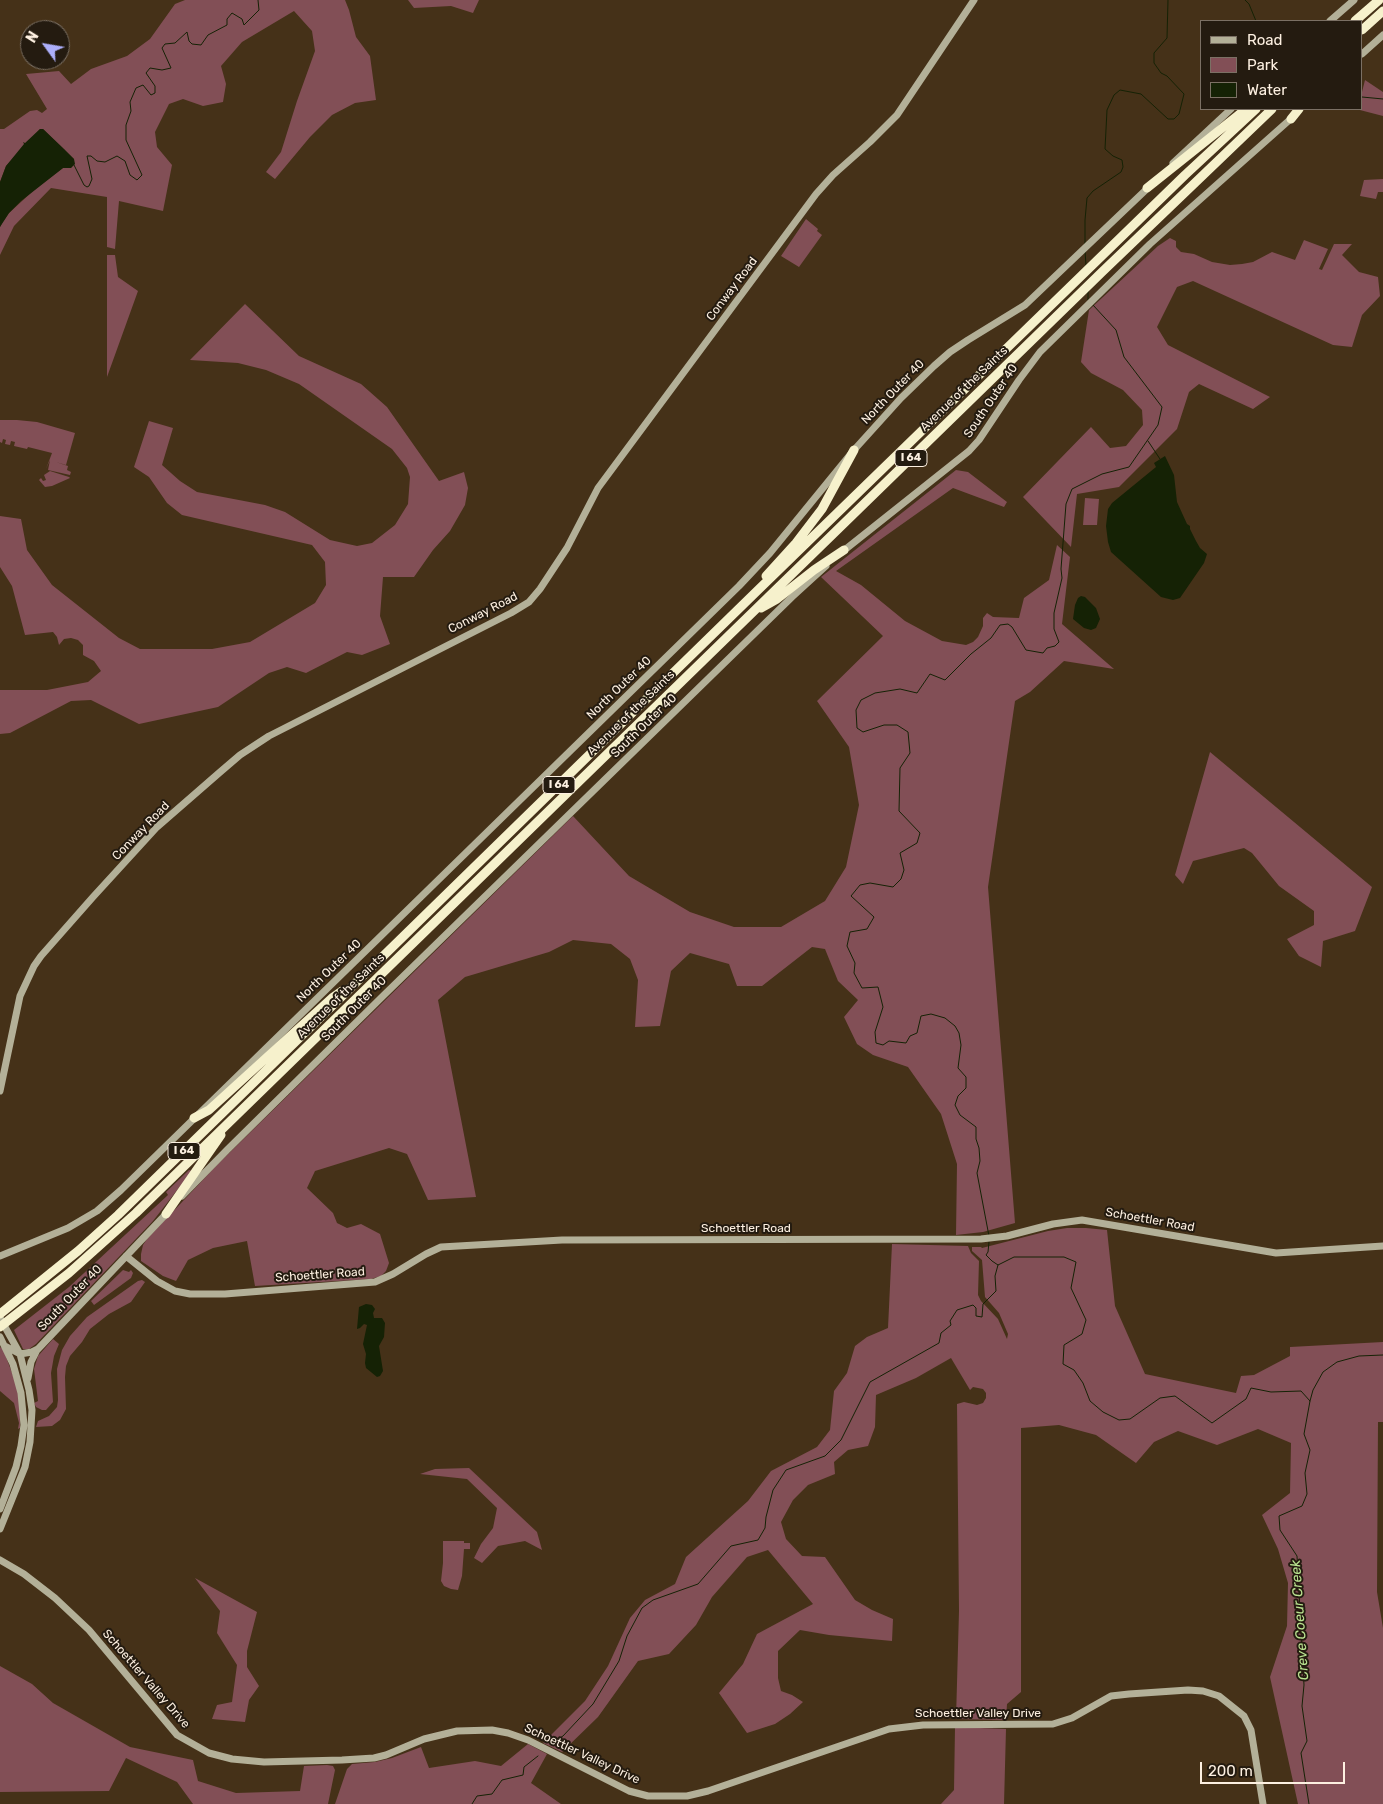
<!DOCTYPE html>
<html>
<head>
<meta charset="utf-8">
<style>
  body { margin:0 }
  #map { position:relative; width:1383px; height:1804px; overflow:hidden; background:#453118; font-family:Rubik,sans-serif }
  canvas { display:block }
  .legend { position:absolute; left:1200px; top:20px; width:162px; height:90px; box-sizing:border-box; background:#241b10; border:1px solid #7b7064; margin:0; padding:6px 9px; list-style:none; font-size:15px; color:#fdf0e1 }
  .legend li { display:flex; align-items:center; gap:10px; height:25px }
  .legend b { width:25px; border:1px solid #7b7064 }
  .north { position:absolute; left:20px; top:20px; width:50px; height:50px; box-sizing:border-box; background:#241b10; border:1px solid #7b7064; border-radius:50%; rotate:302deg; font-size:14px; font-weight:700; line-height:20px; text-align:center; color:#fdf0e1 }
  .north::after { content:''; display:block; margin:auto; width:18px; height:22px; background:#adaffb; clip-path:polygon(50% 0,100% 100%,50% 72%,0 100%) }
  .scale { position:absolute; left:1200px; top:1762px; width:145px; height:22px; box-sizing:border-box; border:2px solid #fdf0e1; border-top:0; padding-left:6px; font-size:15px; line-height:18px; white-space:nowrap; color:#fdf0e1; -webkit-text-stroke:4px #241b10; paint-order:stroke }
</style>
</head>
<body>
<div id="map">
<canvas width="1383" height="1804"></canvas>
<ul class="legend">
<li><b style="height:6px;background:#b3b098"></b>Road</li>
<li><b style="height:14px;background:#824f56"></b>Park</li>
<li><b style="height:14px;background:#152205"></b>Water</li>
</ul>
<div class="north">N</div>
<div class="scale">200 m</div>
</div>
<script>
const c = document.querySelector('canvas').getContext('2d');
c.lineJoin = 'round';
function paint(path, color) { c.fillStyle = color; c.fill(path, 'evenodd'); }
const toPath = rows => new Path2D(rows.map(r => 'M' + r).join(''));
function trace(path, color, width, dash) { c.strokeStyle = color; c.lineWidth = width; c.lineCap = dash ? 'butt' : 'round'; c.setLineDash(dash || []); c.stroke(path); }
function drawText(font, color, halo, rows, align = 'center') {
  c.font = font + ' Rubik,sans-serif'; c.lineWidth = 4; c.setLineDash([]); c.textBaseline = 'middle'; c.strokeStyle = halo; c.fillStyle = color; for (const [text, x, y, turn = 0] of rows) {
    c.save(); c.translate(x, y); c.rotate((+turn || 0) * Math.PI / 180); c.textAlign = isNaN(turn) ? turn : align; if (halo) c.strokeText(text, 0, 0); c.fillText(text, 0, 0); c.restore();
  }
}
const green = toPath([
  [185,0,345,0,349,10,356,37,370,56,376,100,355,103,332,115,310,137,275,179,266,172,281,152,297,101,315,51,312,31,294,11,242,42,221,66,226,84,223,102,203,106,183,99,169,104,155,132,157,147,172,165,163,211,119,201,115,249,107,247,107,197,51,188,14,226,0,255,0,290,0,227,2,223,9,213,34,190,63,168,71,168,74,159,43,129,40,129,6,166,0,182,0,129,4,129,30,111,37,110,42,113,47,109,26,74,59,71,71,84,91,69,127,56,150,39,175,4],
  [408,0,479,0,473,13,451,6,414,8],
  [1365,80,1383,92,1383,116,1356,109,1362,109,1362,92],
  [1383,179,1383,192,1378,192,1376,199,1360,196,1364,180],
  [806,219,818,229,817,231,822,235,799,267,781,256],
  [1170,238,1176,241,1176,247,1181,252,1194,254,1212,262,1230,265,1242,264,1253,262,1272,252,1295,260,1304,240,1328,249,1319,269,1322,270,1334,244,1352,244,1342,255,1359,272,1378,277,1380,296,1362,315,1352,347,1333,345,1193,281,1177,287,1157,327,1168,345,1270,397,1253,409,1199,384,1189,392,1177,429,1119,487,1077,494,1071,547,1023,497,1091,427,1110,448,1126,446,1143,425,1142,410,1123,390,1091,373,1081,362,1089,310,1158,246],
  [107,255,115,255,118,277,138,291,107,377],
  [245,304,299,356,361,384,387,407,439,481,464,472,468,488,465,505,450,531,433,550,414,577,383,577,380,616,390,644,362,655,347,652,306,673,287,667,269,673,218,707,139,724,91,700,71,701,10,733,0,734,0,690,47,690,88,682,101,671,94,661,83,655,83,645,78,640,71,638,64,639,59,645,57,637,53,632,25,635,12,586,0,567,0,516,21,519,27,550,52,585,119,638,140,649,212,649,250,642,315,603,326,585,325,562,312,545,182,515,167,503,149,477,134,467,149,421,173,428,162,465,180,481,197,492,265,505,285,512,330,540,357,546,372,543,395,525,408,504,410,477,407,468,392,449,299,384,266,370,238,363,190,360],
  [0,420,17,420,37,422,75,433,66,465,56,462,68,466,67,470,71,472,70,475,48,470,50,460,46,469,52,453,28,447,27,449,14,446,15,442,11,441,10,445,5,444,6,440,3,439,2,443,0,442],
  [956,470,968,472,1007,502,1004,507,953,488,836,571,861,585,905,621,942,641,966,645,973,642,978,637,983,626,983,618,987,613,993,617,1019,618,1024,598,1049,580,1057,545,1070,557,1062,624,1114,669,1064,661,1030,692,1015,701,988,887,1015,1223,983,1232,956,1235,957,1164,941,1114,908,1067,873,1055,857,1044,844,1017,858,1000,838,981,825,949,812,947,762,986,737,986,729,964,690,953,671,971,660,1026,635,1027,638,980,630,959,611,944,573,940,549,952,465,977,438,1000,476,1197,428,1200,407,1154,389,1148,315,1171,307,1188,333,1213,337,1223,347,1228,361,1224,380,1234,389,1263,386,1271,381,1276,371,1279,255,1286,247,1241,213,1248,188,1260,176,1281,163,1276,141,1261,141,1254,143,1245,147,1239,218,1164,573,816,629,876,690,912,734,927,781,927,825,901,846,867,859,805,849,747,817,701,883,636,821,577],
  [50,471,69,477,70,478,52,486,45,487,39,480,41,478,43,481,46,480,44,475],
  [1085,498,1099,499,1097,525,1083,525],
  [1210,752,1372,887,1355,931,1323,941,1321,967,1299,956,1287,939,1314,925,1314,911,1279,886,1252,853,1244,848,1193,861,1183,884,1175,875],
  [189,1170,192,1171,153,1221,36,1344,29,1349,23,1349,14,1330,69,1287,168,1195,166,1192],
  [1067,1228,1086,1228,1107,1230,1115,1306,1145,1374,1236,1393,1241,1376,1254,1375,1290,1356,1290,1347,1383,1342,1383,1422,1378,1422,1377,1592,1383,1628,1383,1804,1298,1804,1270,1677,1287,1626,1288,1583,1278,1549,1262,1515,1290,1493,1291,1443,1258,1429,1217,1445,1178,1431,1154,1442,1136,1463,1096,1435,1059,1425,1021,1428,1021,1692,1007,1704,1006,1720,956,1719,959,1611,957,1404,964,1402,977,1405,983,1403,986,1398,986,1393,983,1389,973,1387,970,1390,951,1358,916,1378,876,1395,875,1427,868,1446,848,1450,834,1462,835,1474,808,1485,793,1500,781,1522,786,1539,802,1556,825,1557,855,1600,872,1610,893,1619,892,1641,829,1635,800,1630,778,1651,778,1678,781,1691,792,1695,803,1702,790,1714,775,1724,747,1733,719,1693,743,1664,757,1634,813,1604,768,1550,747,1557,712,1597,696,1625,669,1654,638,1661,598,1717,562,1752,543,1743,585,1701,608,1666,630,1618,645,1600,675,1584,686,1557,748,1501,771,1471,817,1447,830,1430,834,1391,847,1373,855,1346,867,1337,888,1328,892,1244,968,1246,971,1253,979,1261,978,1295,981,1301,998,1319,1007,1339,1008,1334,999,1313,985,1297,982,1260,972,1251,972,1247,981,1247,982,1248,1048,1231],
  [123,1270,129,1272,131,1270,133,1273,131,1278,94,1305,91,1301],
  [142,1280,145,1282,131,1302,109,1314,90,1329,82,1342,70,1356,66,1366,65,1377,66,1409,60,1420,52,1426,36,1427,38,1421,49,1416,57,1407,58,1400,57,1369,62,1350,70,1336,87,1317,138,1281],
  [53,1339,59,1344,54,1356,51,1373,53,1402,46,1410,42,1410,36,1407,34,1403,38,1401,34,1369,38,1356],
  [0,1347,3,1349,17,1386,21,1405,20,1428,18,1429,19,1423,14,1403,0,1391],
  [469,1468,537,1532,542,1550,525,1541,498,1546,482,1563,474,1558,481,1544,493,1528,497,1508,467,1479,420,1474,435,1469],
  [443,1541,464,1541,464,1543,470,1543,470,1549,464,1549,462,1576,458,1590,451,1589,444,1586,441,1581,443,1563],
  [195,1578,257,1612,247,1651,247,1667,259,1686,249,1700,245,1722,212,1719,217,1705,232,1702,237,1665,217,1633,220,1611],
  [0,1666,32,1684,53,1703,130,1747,193,1760,198,1781,236,1793,300,1791,304,1766,327,1765,333,1766,335,1770,328,1804,193,1804,177,1782,126,1758,109,1791,0,1792],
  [955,1727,1006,1729,1004,1804,941,1804,954,1790],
  [528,1744,547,1754,531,1783,561,1804,335,1804,347,1769,352,1764,375,1762,392,1758,421,1747,429,1768,475,1761,501,1766]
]);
const water = toPath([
  [40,129,43,129,64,149,74,159,75,164,71,168,63,168,21,201,9,213,0,227,0,182,6,166,24,144,23,142,25,143],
  [1165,456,1174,475,1177,502,1187,524,1190,526,1190,529,1196,541,1200,548,1207,554,1204,563,1180,598,1173,600,1161,597,1111,552,1108,542,1106,526,1108,509,1112,503,1156,467,1154,463],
  [1081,596,1085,597,1096,608,1100,619,1096,628,1091,630,1084,628,1073,619,1075,605,1078,598],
  [366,1304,372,1305,375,1309,373,1313,374,1318,382,1318,385,1323,384,1337,379,1346,383,1371,380,1376,377,1377,366,1368,365,1363,366,1354,363,1344,367,1325,364,1324,360,1328,357,1329,359,1307]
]);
const stream = toPath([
  [1245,0,1249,4,1256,21],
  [1362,97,1383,99],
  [74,165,84,185,87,187,89,186,92,179,87,156,91,156,97,161,105,162,117,156,125,161,130,175,137,180,142,175,126,140,126,125,131,111,130,102,136,88,143,85,151,95,155,93,155,86,146,73,150,68,162,70,171,68,162,48,165,44,175,43,187,32,189,41,192,44,201,45,208,35,227,25,227,19,232,13,242,19,244,25,259,10,258,0],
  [1085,245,1085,220,1087,198,1093,191,1121,172,1123,167,1122,160,1113,156,1105,149,1107,110,1114,95,1120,90,1141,94,1168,119,1174,119,1179,114,1184,94,1167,76,1161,73,1154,63,1154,53,1167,38,1168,0],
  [1085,251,1086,265],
  [1088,291,1088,300],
  [1148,441,1160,459],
  [989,1236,977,1173,980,1161,979,1148,976,1139,976,1127,960,1115,955,1105,958,1096,966,1088,966,1077,958,1068,961,1045,959,1033,955,1026,945,1018,931,1014,921,1016,917,1033,910,1036,906,1043,889,1041,883,1045,876,1043,875,1032,883,1007,878,987,862,988,854,973,855,963,847,946,850,932,867,929,874,917,851,896,860,885,870,883,893,887,901,879,904,870,900,853,917,843,920,833,899,811,900,768,910,753,908,732,897,725,884,725,863,732,857,728,856,710,861,700,875,693,900,689,917,693,930,674,945,680,971,654,991,638,1000,625,1008,624,1012,627,1026,650,1043,653,1047,648,1055,646,1059,642,1054,629,1054,613,1062,578,1061,569,1066,504,1072,489,1102,474,1129,467,1158,425,1162,407,1124,357,1116,330,1093,305],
  [989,1242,988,1252,986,1255,992,1261,998,1265,1014,1257,1064,1257,1076,1262,1071,1288,1086,1320,1082,1334,1064,1345,1063,1364,1074,1370,1083,1383,1090,1401,1103,1412,1119,1420,1130,1419,1160,1398,1175,1396,1212,1423,1246,1399,1251,1388,1271,1392,1301,1391,1310,1401,1304,1434,1310,1450,1305,1473,1307,1494,1302,1506,1279,1516,1280,1530,1297,1556,1304,1685,1302,1706,1307,1741,1301,1753,1309,1804],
  [1310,1401,1313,1390,1323,1372,1337,1362,1359,1356,1383,1355],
  [555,1741,563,1736,593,1704,619,1661,627,1636,642,1608,653,1600,698,1584,731,1546,758,1540,765,1528,766,1517,773,1490,786,1470,825,1456,841,1440,870,1382,939,1343,941,1333,951,1325,950,1321,957,1310,973,1305,976,1308,976,1316,982,1317,983,1304,996,1291,995,1276,998,1265],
  [472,1804,477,1796,492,1794,502,1780,523,1775,524,1767,538,1756]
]);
const secondary = toPath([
  [1330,21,1354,0],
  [1362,54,1383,35],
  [1173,163,1231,109],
  [842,552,969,451,979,440,1019,380,1040,352,1150,244,1294,116],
  [0,1091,20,996,34,966,41,956,93,897,157,827,219,773,240,755,269,736,511,613,529,602,540,589,567,548,598,488,816,194,833,175,870,142,897,115,974,0],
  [182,1196,227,1150,384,995,792,597,826,566],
  [0,1256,68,1228,97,1211,121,1190,739,586,770,553,854,450,901,398,934,366,950,352,968,340,1025,305,1151,185],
  [126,1256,157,1281,175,1291,190,1294,225,1294,375,1282,393,1274,426,1254,441,1247,562,1240,981,1239,1007,1236,1053,1224,1082,1220,1276,1253,1383,1246],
  [0,1318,20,1354,29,1390,32,1410,30,1442,25,1467,0,1529],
  [0,1337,13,1364,21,1393,24,1425,21,1446,16,1467,0,1509],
  [5,1346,20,1354,32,1352,38,1349,168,1212],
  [28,1378,31,1362,37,1350],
  [0,1560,24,1574,55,1598,89,1630,177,1735,209,1753,232,1759,264,1762,342,1760,374,1758,386,1755,424,1739,457,1731,492,1730,508,1733,528,1740,629,1791,648,1796,687,1796,708,1791,889,1729,923,1725,1053,1724,1072,1718,1111,1696,1129,1694,1188,1690,1203,1691,1219,1696,1244,1716,1251,1730,1263,1804]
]);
const highway = toPath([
  [1355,21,1379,0],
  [1362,30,1383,11],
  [1291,119,1299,109],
  [1147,188,1246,109],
  [766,576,796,543,822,509,854,450],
  [761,608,777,599,814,570,844,550],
  [194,1118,209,1110,332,998,342,991],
  [166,1214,221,1135],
  [0,1314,78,1251,118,1215,757,591,1185,175,1256,109],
  [0,1327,69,1273,136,1213,1102,272,1272,109]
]);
const shields = [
  [911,458,32],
  [559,785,32],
  [184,1151,32]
];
const shieldNames = [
  ["I 64",911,458],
  ["I 64",559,785],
  ["I 64",184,1151]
];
const streetNames = [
  ["Conway Road",732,289,-53],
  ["Avenue of the Saints",964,389,-44],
  ["North Outer 40",893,392,-46],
  ["South Outer 40",991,401,-56],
  ["Conway Road",483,613,-27],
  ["North Outer 40",619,688,-44],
  ["Avenue of the Saints",631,713,-44],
  ["South Outer 40",644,726,-44],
  ["Conway Road",141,831,-46],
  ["North Outer 40",329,971,-44],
  ["Avenue of the Saints",341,996,-44],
  ["South Outer 40",354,1009,-45],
  ["Schoettler Road",1150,1220,10],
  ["Schoettler Road",746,1229],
  ["Schoettler Road",320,1275,-4],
  ["South Outer 40",70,1298,-46],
  ["Schoettler Valley Drive",146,1679,49],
  ["Schoettler Valley Drive",978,1714],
  ["Schoettler Valley Drive",582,1754,25]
];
const waterNames = [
  ["Creve Coeur Creek",1300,1620,-94]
];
paint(green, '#824f56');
paint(water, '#152205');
trace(stream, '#152205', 1);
trace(secondary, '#b3b098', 7);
trace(highway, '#f6f1cc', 9);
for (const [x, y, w] of shields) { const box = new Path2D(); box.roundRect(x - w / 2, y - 8.5, w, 17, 4); c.fillStyle = '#241b10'; c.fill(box); trace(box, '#fdf0e1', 1); }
drawText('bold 11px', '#fdf0e1', null, shieldNames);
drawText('12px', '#fdf0e1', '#241b10', streetNames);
drawText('italic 14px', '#bae490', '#241b10', waterNames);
</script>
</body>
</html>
